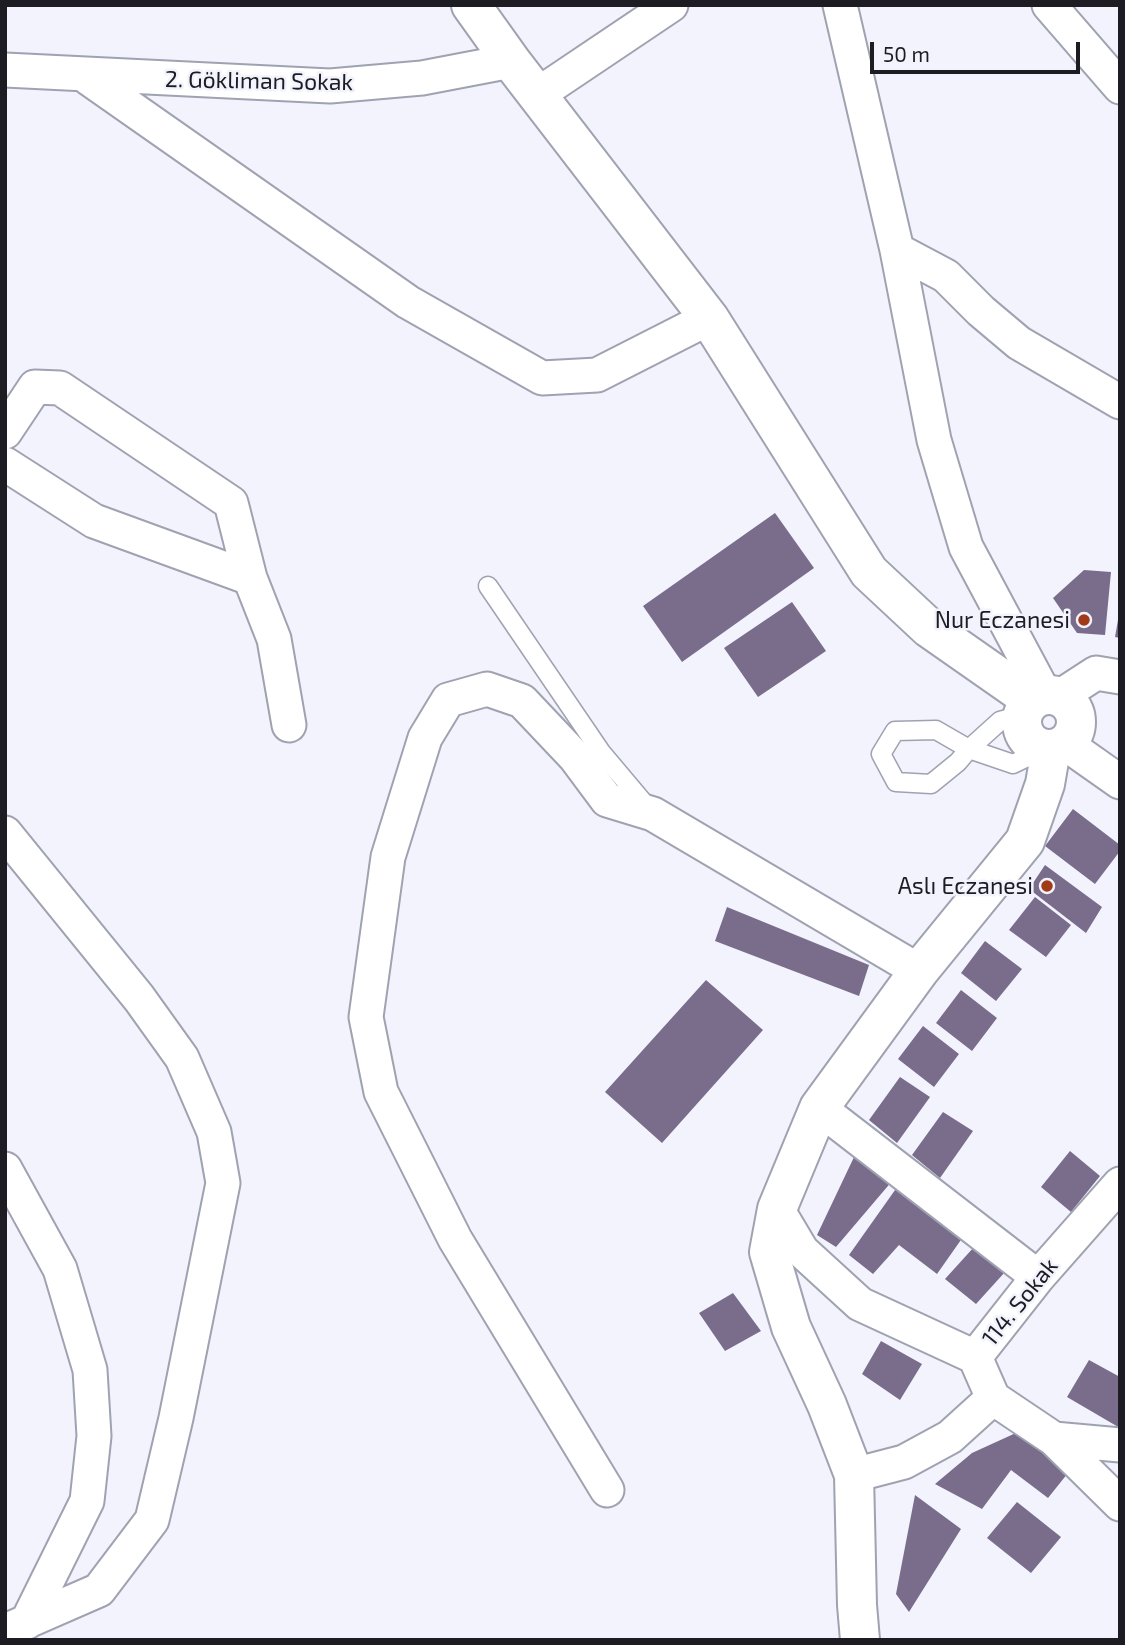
<!DOCTYPE html>
<html>
<head>
<meta charset="utf-8">
<style>
  body { margin:0 }
  #map { position:relative; width:1125px; height:1645px; overflow:hidden; background:#f2f3fd; font-family:"Exo 2",sans-serif }
  canvas { display:block }
  .frame { position:absolute; inset:0; border:7px solid #1c1c22; pointer-events:none }
  .scale { position:absolute; left:870px; top:42px; width:210px; height:32px; box-sizing:border-box; border:4px solid #1c1c22; border-top:0; padding-left:9px; font-size:21px; line-height:24px; white-space:nowrap; color:#1c1c22; -webkit-text-stroke:5px #f2f3fd; paint-order:stroke }
</style>
</head>
<body>
<div id="map">
<canvas width="1125" height="1645"></canvas>
<div class="frame"></div>
<div class="scale">50 m</div>
</div>
<script>
const c = document.querySelector('canvas').getContext('2d');
c.lineJoin = 'round';
function paint(path, color) { c.fillStyle = color; c.fill(path, 'evenodd'); }
const toPath = rows => new Path2D(rows.map(r => 'M' + r).join(''));
function trace(path, color, width, dash) { c.strokeStyle = color; c.lineWidth = width; c.lineCap = dash ? 'butt' : 'round'; c.setLineDash(dash || []); c.stroke(path); }
function drawText(font, color, halo, rows, align = 'center') {
  c.font = font + ' "Exo 2",sans-serif'; c.lineWidth = 5; c.setLineDash([]); c.textBaseline = 'middle'; c.strokeStyle = halo; c.fillStyle = color; for (const [text, x, y, turn = 0] of rows) {
    c.save(); c.translate(x, y); c.rotate((+turn || 0) * Math.PI / 180); c.textAlign = isNaN(turn) ? turn : align; if (halo) c.strokeText(text, 0, 0); c.fillText(text, 0, 0); c.restore();
  }
}
const building = toPath([
  [775,513,814,568,682,662,643,606],
  [1084,570,1111,572,1105,635,1077,633,1053,598],
  [792,602,826,651,758,697,724,648],
  [1118,620,1120,621,1120,638,1115,637],
  [1073,809,1120,845,1120,851,1095,884,1045,846],
  [1045,865,1102,907,1086,933,1029,889],
  [1035,897,1071,925,1046,957,1009,930],
  [727,907,869,965,859,996,715,941],
  [985,941,1022,969,996,1001,961,973],
  [706,980,763,1030,662,1143,605,1092],
  [961,990,997,1018,972,1051,936,1023],
  [923,1026,959,1054,934,1087,898,1059],
  [900,1077,930,1097,897,1143,869,1120],
  [943,1112,973,1131,940,1178,912,1155],
  [1070,1151,1100,1176,1071,1212,1041,1187],
  [855,1155,893,1180,836,1247,817,1235],
  [900,1183,963,1237,937,1274,899,1245,873,1274,849,1255],
  [974,1247,1005,1272,976,1304,945,1279],
  [733,1293,761,1331,725,1351,699,1313],
  [881,1341,922,1364,900,1400,862,1374],
  [1089,1360,1120,1377,1120,1428,1067,1397],
  [1018,1432,1068,1473,1048,1498,1011,1470,982,1509,935,1484,972,1453],
  [915,1495,961,1529,909,1612,896,1594],
  [1017,1502,1061,1537,1031,1573,987,1538]
]);
const service = toPath([
  [488,586,601,752,649,809],
  [1022,715,1000,721,969,749,936,730,895,731,881,754,896,782,931,784,958,762,969,749,1013,764,1044,749]
]);
const minor = toPath([
  [840,5,897,250,934,440,966,547,1045,695],
  [1049,5,1120,87],
  [5,70,330,86,422,78,511,61],
  [84,75,408,302,542,378,597,375,709,318],
  [537,95,671,5],
  [897,250,946,276,981,311,1019,343,1120,402],
  [5,432,35,387,60,388,231,503,250,578,274,639,289,725],
  [5,464,94,521,250,578],
  [1059,697,1096,673,1120,677],
  [1066,744,1120,782],
  [5,833,139,998,182,1058,214,1132,223,1183,176,1418,152,1520,99,1590,5,1631],
  [819,1108,1038,1277],
  [5,1169,60,1269,90,1370,94,1436,87,1501,27,1622],
  [1120,1184,1038,1277,975,1357,993,1398,1054,1439,1120,1504],
  [777,1209,802,1251,860,1304,975,1357],
  [1054,1439,1120,1445],
  [854,1475,904,1462,950,1437,993,1398],
  [607,1490,455,1239,381,1092,366,1017,388,857,425,738,448,700,487,689,522,701,575,757,607,800,653,814,919,971]
]);
const tertiary = toPath([
  [471,5,511,61,709,318,869,572,929,628,1032,700],
  '1022 722a27 27 0 1 1 54 0a27 27 0 1 1-54 0Z',
  [860,1640,857,1605,854,1475,827,1405,791,1327,769,1252,777,1209,819,1108,919,971,1025,841,1045,784,1051,749]
]);
const markers = [
  [1084,620,7,"#a13a17"],
  [1047,886,7,"#a13a17"]
];
const streetNames = [
  ["2. Gökliman Sokak",259,81,1],
  ["114. Sokak",1020,1302,-51]
];
const poiNames = [
  ["Nur Eczanesi",1070,620],
  ["Aslı Eczanesi",1033,886]
];
paint(building, '#796d8b');
trace(service, '#9fa2b0', 21);
trace(minor, '#9fa2b0', 37);
trace(tertiary, '#9fa2b0', 42);
trace(service, '#fff', 18);
trace(minor, '#fff', 33);
trace(tertiary, '#fff', 38);
for (const [x, y, r, color] of markers) { const dot = new Path2D(); dot.arc(x, y, r, 0, 2 * Math.PI); c.fillStyle = color; c.fill(dot); trace(dot, '#f2f3fd', 2.5); }
drawText('23px', '#1c1c22', '#f2f3fd', streetNames);
drawText('23px', '#1c1c22', '#f2f3fd', poiNames, 'right');
</script>
</body>
</html>
